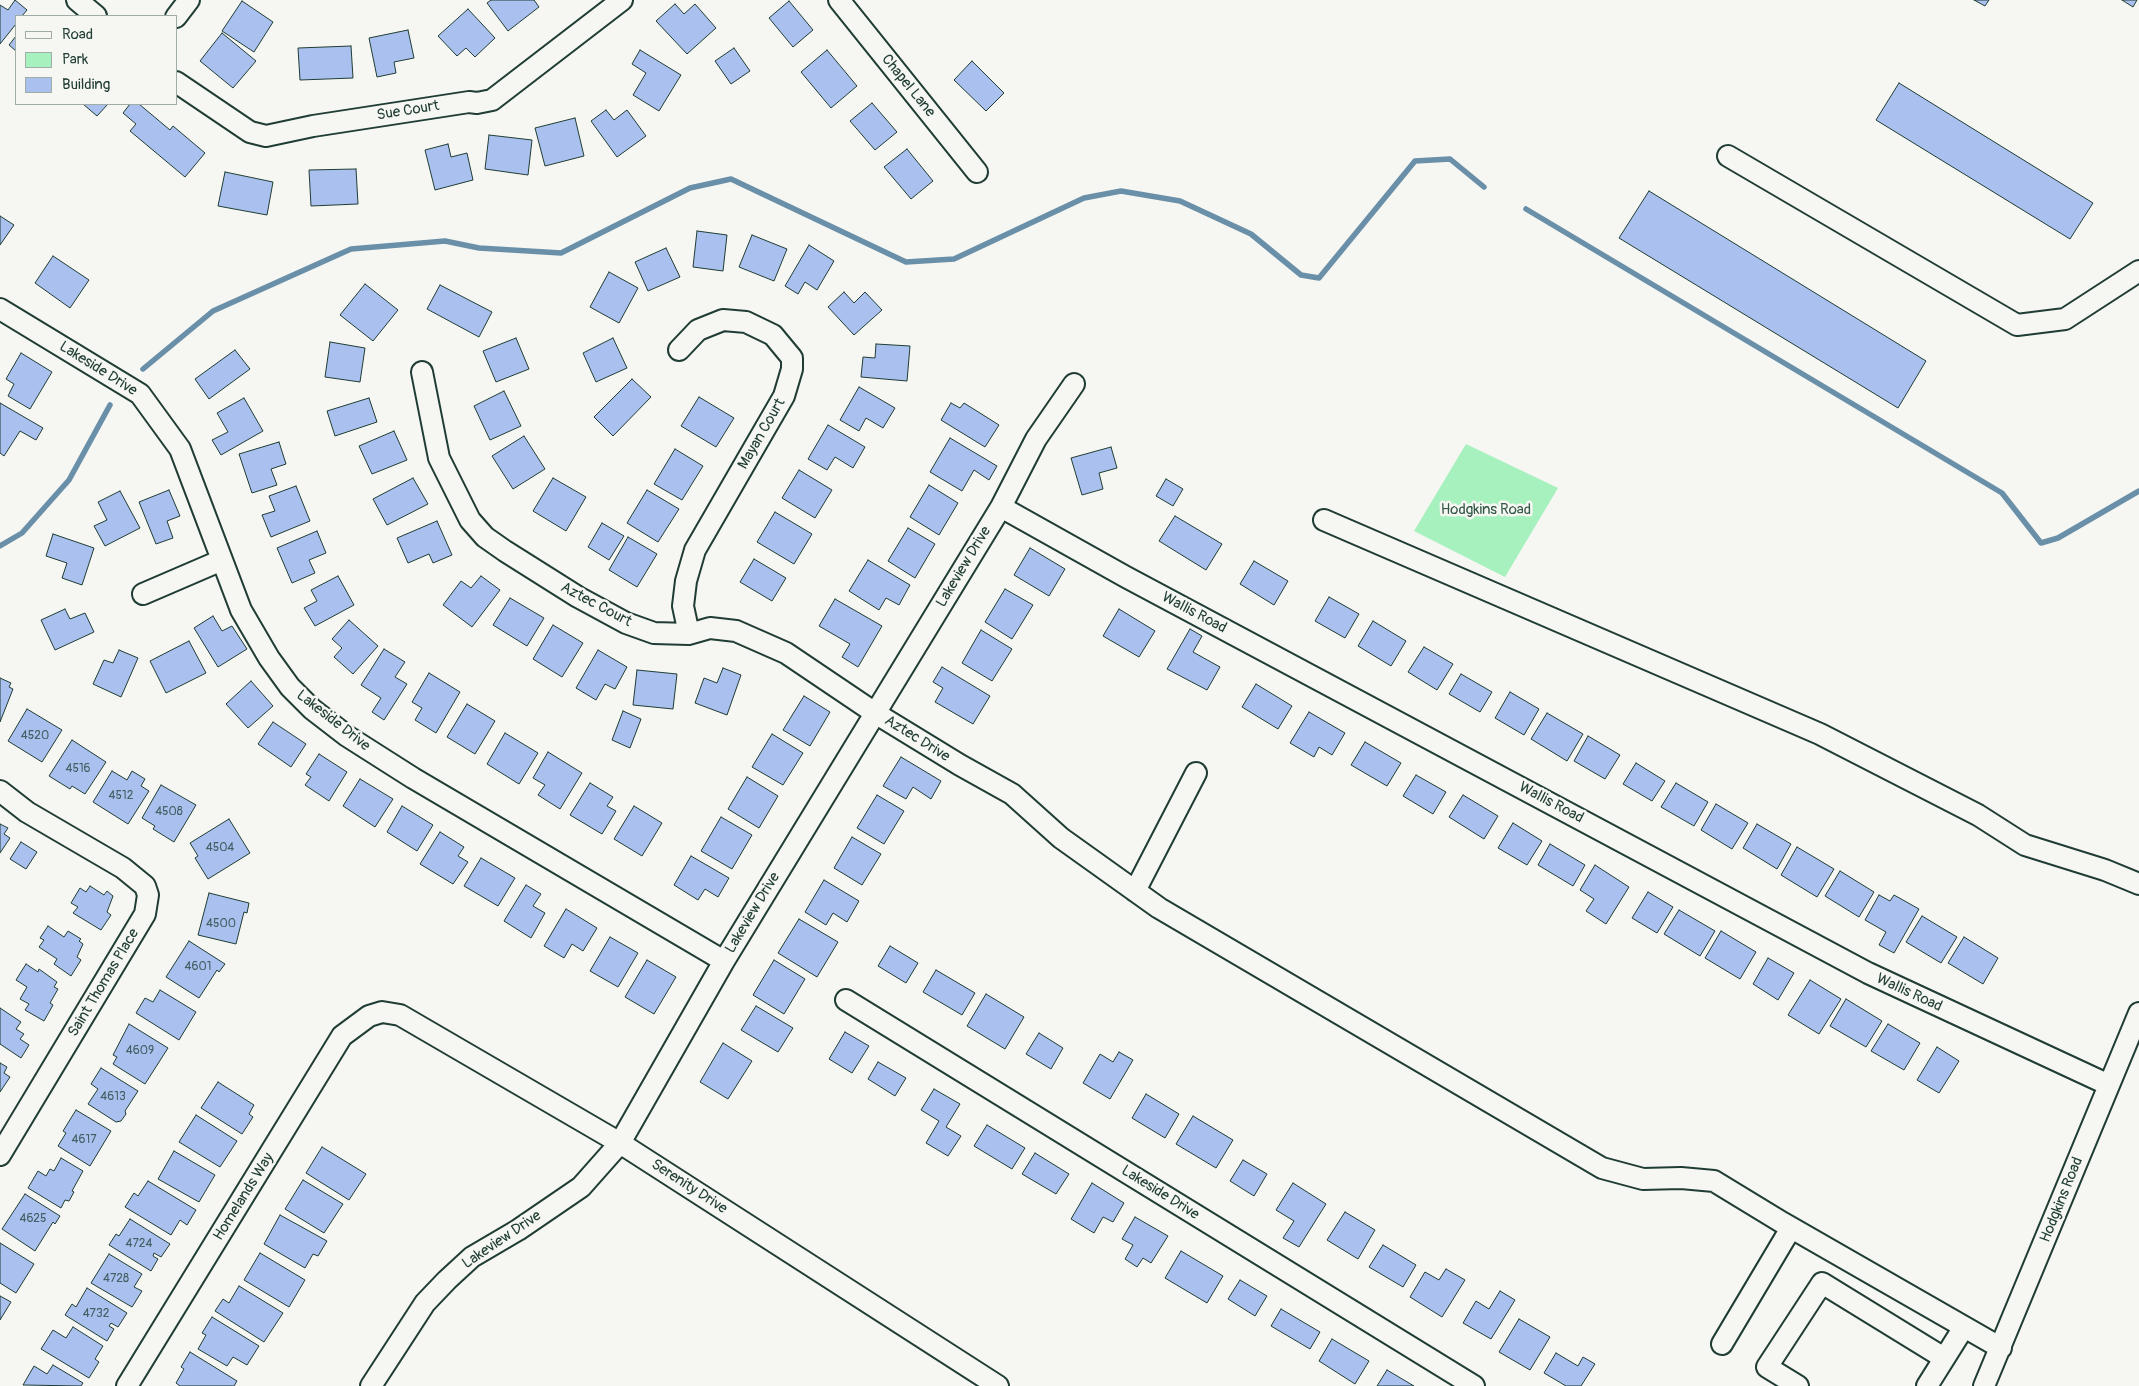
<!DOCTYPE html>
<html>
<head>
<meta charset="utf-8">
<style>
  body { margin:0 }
  #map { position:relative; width:2139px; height:1386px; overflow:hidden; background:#f6f6f2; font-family:Pangolin,sans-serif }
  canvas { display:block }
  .legend { position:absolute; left:15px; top:15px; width:162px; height:90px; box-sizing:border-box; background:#f6f6f2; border:1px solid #a0aca6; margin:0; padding:6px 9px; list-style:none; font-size:15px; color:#1f3d34 }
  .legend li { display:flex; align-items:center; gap:10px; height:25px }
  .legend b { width:25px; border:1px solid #a0aca6 }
</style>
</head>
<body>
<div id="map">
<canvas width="2139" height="1386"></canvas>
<ul class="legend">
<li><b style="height:6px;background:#f6f6f2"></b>Road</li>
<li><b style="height:14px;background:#a7f1bf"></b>Park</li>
<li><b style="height:14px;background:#aac0ee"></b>Building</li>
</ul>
</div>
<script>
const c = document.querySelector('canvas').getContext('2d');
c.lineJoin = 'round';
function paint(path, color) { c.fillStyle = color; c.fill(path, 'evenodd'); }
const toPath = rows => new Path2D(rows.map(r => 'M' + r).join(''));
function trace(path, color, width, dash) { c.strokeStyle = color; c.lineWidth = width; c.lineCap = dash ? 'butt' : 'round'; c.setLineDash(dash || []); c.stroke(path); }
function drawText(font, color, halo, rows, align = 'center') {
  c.font = font + ' Pangolin,sans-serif'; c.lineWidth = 5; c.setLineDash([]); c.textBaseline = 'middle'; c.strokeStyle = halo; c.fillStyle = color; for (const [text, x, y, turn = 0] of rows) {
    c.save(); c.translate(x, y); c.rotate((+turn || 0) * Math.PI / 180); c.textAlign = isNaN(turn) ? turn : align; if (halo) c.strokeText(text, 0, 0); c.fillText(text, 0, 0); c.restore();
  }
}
const green = toPath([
  [1466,444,1558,488,1505,577,1414,531]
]);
const stream = toPath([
  [1526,209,2002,493,2041,543,2058,538,2139,491],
  [143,369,213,311,351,249,445,241,479,248,561,253,690,188,731,179,906,262,954,259,1084,198,1121,191,1180,201,1251,234,1301,275,1319,278,1415,161,1450,159,1484,187],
  [0,546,22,533,69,480,110,405]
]);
const building = toPath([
  [15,0,27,10,22,16,16,16,16,24,0,44,0,5,8,10,15,0],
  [491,0,534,0,539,7,508,31,487,3,491,0],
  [1974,0,1989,0,1985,6,1974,0],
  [2122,0,2137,0,2133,7,2122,0],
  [242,1,273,22,254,52,222,31,242,1],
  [789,1,813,30,793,47,769,18,789,1],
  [675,4,684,14,695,4,716,28,687,54,656,21,675,4],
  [468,9,495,38,475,57,466,48,457,56,438,36,468,9],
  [408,30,414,58,394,62,396,73,377,77,369,38,408,30],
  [222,33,256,61,233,88,200,61,222,33],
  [16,36,16,51,9,45,16,36],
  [351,46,353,78,300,80,298,48,351,46],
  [734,48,750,71,731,84,715,61,734,48],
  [640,50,681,75,659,111,633,95,646,73,632,64,640,50],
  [827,50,857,86,831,108,801,72,827,50],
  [972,61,1004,93,986,111,954,80,972,61],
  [1899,83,2093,203,2070,239,1876,120,1899,83],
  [872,103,897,132,875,150,850,121,872,103],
  [83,104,108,104,97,116,83,104],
  [130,104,139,104,170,130,173,126,205,153,185,177,130,131,136,124,123,113,130,104],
  [606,110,614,120,627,110,646,136,617,157,591,121,606,110],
  [575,118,584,156,545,166,535,128,575,118],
  [489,135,532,140,528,175,485,169,489,135],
  [448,144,451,157,467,153,473,180,435,190,425,150,448,144],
  [907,149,933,181,911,199,884,167,907,149],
  [356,169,358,204,311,206,309,170,356,169],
  [225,172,273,182,267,215,218,206,225,172],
  [1649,191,1926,361,1898,408,1619,238,1649,191],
  [0,216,14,225,0,245,0,216],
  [697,231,727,235,723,271,693,267,697,231],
  [752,235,787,249,774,281,739,267,752,235],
  [809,245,834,261,817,290,805,282,798,294,785,286,809,245],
  [666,248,680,277,648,291,635,262,666,248],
  [53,256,89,280,70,308,35,283,53,256],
  [609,272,638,288,619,323,590,307,609,272],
  [365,284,398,310,373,341,340,315,365,284],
  [440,285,492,312,479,337,427,309,440,285],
  [844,292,854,303,865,292,882,310,854,335,828,307,844,292],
  [516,338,529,369,496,382,483,351,516,338],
  [613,338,627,368,596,382,583,353,613,338],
  [330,342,365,348,360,382,325,377,330,342],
  [876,344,910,346,907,381,861,377,863,357,875,358,876,344],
  [235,350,250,369,209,399,195,379,235,350],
  [21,353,52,372,30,409,8,396,14,384,6,379,21,353],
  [632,379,651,397,613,436,594,417,632,379],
  [859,387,895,408,883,428,866,418,859,431,840,420,859,387],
  [504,391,521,426,490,440,474,406,504,391],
  [699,397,734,418,716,447,681,426,699,397],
  [244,398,263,431,221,455,212,440,228,432,217,413,244,398],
  [369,398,377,422,335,436,327,411,369,398],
  [0,403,43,428,36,440,20,431,4,456,0,453,0,403],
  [951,403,960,408,964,403,999,425,985,447,941,420,951,403],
  [828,425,865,447,853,468,835,457,827,470,808,459,828,425],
  [394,431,407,460,372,474,359,446,394,431],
  [524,436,545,469,513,489,492,456,524,436],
  [950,438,997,466,989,480,974,470,962,491,930,472,950,438],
  [279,442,286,464,271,469,277,485,252,493,239,454,279,442],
  [1111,447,1117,468,1099,473,1103,489,1082,495,1071,458,1111,447],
  [675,449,703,466,682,500,654,484,675,449],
  [799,470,832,490,815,518,782,498,799,470],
  [413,478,428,504,387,525,373,499,413,478],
  [553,478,586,497,566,531,533,511,553,478],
  [1166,479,1183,489,1173,506,1156,496,1166,479],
  [929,485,958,503,939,535,910,517,929,485],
  [296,486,310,521,271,537,262,515,275,511,269,496,296,486],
  [169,490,180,516,167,521,173,538,156,544,139,502,169,490],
  [647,490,679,509,658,542,627,523,647,490],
  [120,491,140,528,105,546,94,526,107,520,98,502,120,491],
  [775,512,812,534,794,564,757,542,775,512],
  [1175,516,1222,544,1206,570,1159,541,1175,516],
  [437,521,452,555,433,563,429,554,408,563,397,538,437,521],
  [602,523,624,536,609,560,588,547,602,523],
  [908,528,935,544,915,578,888,561,908,528],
  [317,531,326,553,309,560,315,573,292,583,277,548,317,531],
  [53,534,94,548,82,585,62,578,67,563,46,556,53,534],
  [628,537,657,554,637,587,609,570,628,537],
  [1030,548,1065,569,1049,596,1014,575,1030,548],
  [754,559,786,578,772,601,740,582,754,559],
  [868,560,910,585,899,605,886,598,879,610,849,591,868,560],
  [1254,561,1288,581,1274,605,1240,584,1254,561],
  [338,576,354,605,315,626,304,608,317,601,311,590,338,576],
  [481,576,500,590,472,627,443,605,461,581,471,588,481,576],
  [1005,589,1033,605,1012,639,985,622,1005,589],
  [1329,597,1359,614,1345,638,1315,621,1329,597],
  [510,598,544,618,527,646,493,625,510,598],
  [835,599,882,626,858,667,842,657,850,644,819,626,835,599],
  [65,609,70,619,85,613,94,632,55,650,41,620,65,609],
  [1119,609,1155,631,1139,657,1103,636,1119,609],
  [213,616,222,631,232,626,247,649,218,667,194,628,213,616],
  [349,620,378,646,353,674,334,657,342,648,332,639,349,620],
  [1373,621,1406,641,1391,666,1358,646,1373,621],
  [553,625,583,643,562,677,533,659,553,625],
  [1190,629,1202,636,1193,652,1220,667,1207,690,1167,669,1190,629],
  [981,630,1012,649,992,681,962,663,981,630],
  [189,641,206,673,166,693,150,661,189,641],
  [1424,647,1453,664,1437,690,1408,672,1424,647],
  [384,649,405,662,395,677,407,684,384,720,372,712,381,698,361,685,384,649],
  [119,650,138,658,121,697,93,684,104,660,113,663,119,650],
  [598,650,627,667,615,689,605,684,596,700,576,688,598,650],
  [942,667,990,696,973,724,935,702,943,688,933,682,942,667],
  [723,668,741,675,727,715,695,703,704,678,717,683,723,668],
  [637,670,677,674,673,709,633,705,637,670],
  [429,673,460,692,436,733,415,720,422,708,412,702,429,673],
  [1461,674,1492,692,1480,712,1449,694,1461,674],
  [0,678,11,683,9,687,13,689,0,722,0,678],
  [251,681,273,706,248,728,226,704,251,681],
  [1256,684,1292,706,1278,729,1242,707,1256,684],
  [1510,692,1539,709,1524,735,1495,718,1510,692],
  [804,696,830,712,810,746,783,730,804,696],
  [467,704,495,721,475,754,447,737,467,704],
  [27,709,62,730,42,762,8,741,27,709],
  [623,711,641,719,630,748,612,740,623,711],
  [1309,712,1345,733,1332,755,1319,747,1314,757,1290,743,1309,712],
  [1547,713,1583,734,1567,761,1531,739,1547,713],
  [273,722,306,744,291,767,258,744,273,722],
  [505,733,538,753,519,784,487,764,505,733],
  [772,734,803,753,783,785,752,767,772,734],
  [1588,736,1620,755,1605,779,1574,761,1588,736],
  [72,740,106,762,85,794,72,786,70,789,49,776,72,740],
  [1365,742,1401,763,1387,786,1351,765,1365,742],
  [548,752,582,773,560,809,538,795,545,785,533,778,548,752],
  [319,754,347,772,329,801,305,785,311,777,306,774,319,754],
  [901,757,941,781,931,799,913,787,906,799,883,786,901,757],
  [1636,763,1665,781,1652,801,1623,784,1636,763],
  [112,771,127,780,132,771,145,779,141,786,149,791,128,824,93,802,112,771],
  [1416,775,1446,792,1433,814,1403,796,1416,775],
  [747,777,778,796,759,828,728,809,747,777],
  [360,779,393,799,375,827,343,806,360,779],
  [590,783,613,797,607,806,616,811,602,834,570,815,590,783],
  [1676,783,1708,802,1694,826,1661,807,1676,783],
  [161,785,196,805,174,842,153,829,155,826,142,818,161,785],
  [877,795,904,811,884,844,857,828,877,795],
  [1463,795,1498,816,1484,839,1449,817,1463,795],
  [1716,804,1748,823,1732,849,1701,830,1716,804],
  [402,806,433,825,417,851,387,832,402,806],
  [634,806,662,823,642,856,614,839,634,806],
  [721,817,752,835,732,869,701,851,721,817],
  [229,819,250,853,208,879,195,858,198,856,190,843,229,819],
  [1513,823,1542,841,1527,865,1498,848,1513,823],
  [0,824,8,828,4,834,10,838,0,853,0,824],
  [1757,824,1791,844,1777,869,1743,848,1757,824],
  [440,832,464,847,458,856,468,862,453,884,420,864,440,832],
  [852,837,881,854,862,885,834,868,852,837],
  [21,842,37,852,26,869,10,859,21,842],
  [1550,844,1585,865,1573,886,1538,865,1550,844],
  [1797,847,1834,869,1817,897,1781,875,1797,847],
  [691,856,729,878,718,897,705,889,698,900,674,885,691,856],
  [481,858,515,878,498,906,464,886,481,858],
  [1595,865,1629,887,1606,924,1586,911,1594,899,1580,890,1595,865],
  [1840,871,1874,892,1859,917,1825,896,1840,871],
  [824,880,859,901,847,922,833,913,826,925,805,912,824,880],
  [526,885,541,894,533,906,545,913,531,938,504,921,526,885],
  [90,886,104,895,107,891,113,896,107,912,111,915,101,930,73,913,78,907,71,903,80,888,86,892,90,886],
  [1648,892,1673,907,1657,933,1632,918,1648,892],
  [209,893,249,903,247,913,244,912,236,944,198,935,209,893],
  [1879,895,1890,901,1894,895,1919,909,1894,953,1879,945,1886,932,1865,920,1879,895],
  [566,909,597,928,583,951,572,944,564,958,544,946,566,909],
  [1679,910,1715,931,1700,956,1664,934,1679,910],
  [1922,916,1957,937,1941,963,1906,942,1922,916],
  [799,919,838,942,817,977,778,953,799,919],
  [48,926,64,937,68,931,81,939,79,941,83,944,77,957,81,960,71,976,54,964,57,959,39,947,44,940,40,938,48,926],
  [1721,931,1756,952,1740,979,1705,958,1721,931],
  [610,937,638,953,618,987,590,971,610,937],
  [1964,937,1998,958,1983,984,1948,963,1964,937],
  [189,941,225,964,219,972,217,970,199,998,166,977,189,941],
  [890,946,918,963,906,983,878,966,890,946],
  [1768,958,1794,973,1778,1000,1753,984,1768,958],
  [647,960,676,977,654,1014,625,997,647,960],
  [774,960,805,979,784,1014,753,995,774,960],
  [26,964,38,972,39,969,57,982,54,987,58,989,50,1003,53,1005,44,1021,25,1010,29,1004,20,999,27,987,16,980,26,964],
  [936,970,975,993,962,1015,923,992,936,970],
  [1810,980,1841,999,1819,1034,1788,1015,1810,980],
  [160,990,196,1012,179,1040,136,1013,145,998,153,1002,160,990],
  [986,994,1024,1017,1005,1049,967,1026,986,994],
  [1846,999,1882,1021,1866,1047,1830,1026,1846,999],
  [756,1006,793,1028,778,1052,741,1030,756,1006],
  [0,1008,21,1022,16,1029,24,1034,20,1039,29,1045,21,1058,0,1044,0,1008],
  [129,1024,168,1048,145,1084,113,1064,117,1057,113,1055,129,1024],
  [1888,1024,1920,1043,1904,1070,1871,1051,1888,1024],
  [845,1032,869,1046,852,1073,829,1059,845,1032],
  [1039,1033,1063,1048,1051,1069,1026,1054,1039,1033],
  [723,1043,752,1061,728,1099,700,1082,723,1043],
  [1937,1047,1959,1061,1939,1093,1917,1080,1937,1047],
  [1119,1052,1133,1060,1110,1099,1083,1083,1100,1054,1113,1062,1119,1052],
  [878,1062,906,1078,895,1096,868,1079,878,1062],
  [0,1063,7,1067,4,1073,10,1077,0,1092,0,1063],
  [101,1068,138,1091,125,1111,126,1114,121,1121,116,1122,88,1104,98,1089,91,1084,101,1068],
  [218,1082,254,1105,249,1114,253,1117,242,1134,201,1108,218,1082],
  [934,1089,960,1104,946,1127,961,1136,948,1156,926,1143,939,1121,921,1110,934,1089],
  [1146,1094,1179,1114,1165,1138,1132,1118,1146,1094],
  [76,1110,111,1131,90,1166,58,1146,66,1133,63,1131,76,1110],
  [196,1115,237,1141,220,1167,179,1142,196,1115],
  [1193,1116,1233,1140,1216,1168,1176,1144,1193,1116],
  [987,1125,1025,1148,1012,1169,974,1146,987,1125],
  [322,1147,366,1174,349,1200,306,1173,322,1147],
  [174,1151,215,1175,199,1202,158,1179,174,1151],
  [1035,1153,1069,1174,1056,1194,1022,1174,1035,1153],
  [61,1158,83,1171,72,1191,74,1192,69,1201,65,1200,61,1208,28,1188,38,1171,46,1176,50,1169,54,1171,61,1158],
  [1243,1160,1267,1174,1254,1196,1230,1181,1243,1160],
  [303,1180,343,1204,324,1233,285,1209,303,1180],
  [148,1181,196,1210,187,1225,180,1220,171,1235,125,1207,134,1193,138,1196,148,1181],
  [1092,1183,1124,1203,1113,1222,1103,1217,1094,1233,1071,1219,1092,1183],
  [1293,1183,1326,1204,1299,1247,1283,1238,1294,1221,1276,1210,1293,1183],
  [25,1194,60,1216,55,1224,53,1222,35,1251,2,1229,25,1194],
  [1345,1212,1375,1230,1358,1259,1327,1240,1345,1212],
  [280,1215,327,1241,318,1256,313,1254,305,1268,264,1244,280,1215],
  [1135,1217,1168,1236,1151,1263,1143,1258,1137,1267,1125,1259,1133,1245,1122,1239,1135,1217],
  [130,1219,170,1244,161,1257,154,1253,153,1256,158,1259,151,1271,109,1245,116,1234,119,1236,130,1219],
  [0,1243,34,1264,16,1293,0,1283,0,1243],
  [1383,1245,1416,1265,1403,1287,1369,1267,1383,1245],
  [1181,1251,1223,1276,1207,1303,1165,1278,1181,1251],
  [260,1253,305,1280,289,1307,244,1280,260,1253],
  [109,1254,142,1274,134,1287,142,1291,132,1307,91,1283,109,1254],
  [1446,1269,1465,1280,1442,1317,1410,1297,1425,1272,1439,1280,1446,1269],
  [1240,1280,1267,1296,1255,1316,1228,1299,1240,1280],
  [239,1286,283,1313,264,1342,215,1311,223,1299,229,1303,239,1286],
  [87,1288,127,1313,118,1327,111,1323,109,1326,114,1329,107,1341,65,1315,72,1304,76,1307,87,1288],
  [1500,1291,1515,1300,1491,1339,1463,1323,1476,1301,1489,1309,1500,1291],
  [0,1296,11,1302,0,1320,0,1296],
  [1281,1309,1320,1332,1310,1349,1271,1326,1281,1309],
  [212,1317,259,1346,247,1365,233,1357,227,1366,198,1349,206,1335,202,1333,212,1317],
  [1519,1319,1550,1337,1530,1370,1499,1352,1519,1319],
  [73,1327,103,1346,95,1359,99,1362,89,1378,41,1349,53,1330,66,1338,73,1327],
  [1332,1339,1369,1361,1355,1384,1319,1361,1332,1339],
  [190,1352,237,1381,234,1386,180,1386,176,1383,184,1369,181,1367,190,1352],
  [1556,1353,1578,1366,1583,1357,1595,1364,1581,1386,1566,1386,1544,1373,1556,1353],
  [53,1365,83,1383,81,1386,23,1385,34,1366,47,1374,53,1365],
  [1387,1370,1414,1386,1377,1386,1387,1370]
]);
const minor = toPath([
  [77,0,96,16],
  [839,0,977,172],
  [176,17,189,0],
  [176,82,250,132,266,136,313,126,469,102,477,103,492,100,622,0],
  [1728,156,2017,325,2065,319,2139,271],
  [0,309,140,394,180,449,241,610,269,658,290,687,312,709,347,736,413,778,724,961],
  [679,350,698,330,723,320,746,322,773,335,792,358,792,369,784,396,695,550,686,581,683,606,689,634],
  [422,372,439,458,470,520,485,537,505,551,578,597,626,623,654,633,689,634,710,628,736,631,786,653,875,713,960,765,1012,794,1061,838,1159,908,1602,1168,1643,1179,1681,1178,1714,1181,1783,1223,2001,1348],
  [1001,507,1126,577,1868,973,2109,1085],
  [1324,520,1820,734,1978,815,2025,845,2105,870,2139,884],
  [143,594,222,560],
  [0,791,27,812,123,868,145,886,148,895,145,914,0,1155],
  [1135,891,1196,773],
  [846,1000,1474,1386],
  [1722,1344,1791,1228],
  [127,1386,342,1036,369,1016,382,1012,400,1015,620,1143,998,1386],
  [371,1386,425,1303,447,1280,472,1257,518,1230,581,1187,620,1143,724,961,1001,507,1036,439,1074,384],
  [1798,1386,1767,1367,1822,1283,1944,1358],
  [1927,1386,1964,1327],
  [1984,1386,2139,1013]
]);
const numberNames = [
  ["4520",35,736],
  ["4516",78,769],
  ["4512",121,796],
  ["4508",169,812],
  ["4504",220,848],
  ["4500",221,924],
  ["4601",198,967],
  ["4609",140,1051],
  ["4613",113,1097],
  ["4617",84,1140],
  ["4625",33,1219],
  ["4724",139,1244],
  ["4728",116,1279],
  ["4732",96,1314]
];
const streetNames = [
  ["Chapel Lane",908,86,51],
  ["Sue Court",408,111,-9],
  ["Lakeside Drive",98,369,32],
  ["Mayan Court",762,434,-60],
  ["Lakeview Drive",964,567,-59],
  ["Aztec Court",596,605,28],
  ["Wallis Road",1194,613,28],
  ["Lakeside Drive",333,721,38],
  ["Aztec Drive",917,739,32],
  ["Wallis Road",1551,803,28],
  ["Lakeview Drive",753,913,-59],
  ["Saint Thomas Place",104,983,-59],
  ["Wallis Road",1909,993,25],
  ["Serenity Drive",689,1187,33],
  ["Lakeside Drive",1160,1193,32],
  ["Homelands Way",244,1197,-58],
  ["Hodgkins Road",2062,1200,-68],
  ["Lakeview Drive",502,1240,-34]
];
const parkNames = [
  ["Hodgkins Road",1486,510]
];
paint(green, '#a7f1bf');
trace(stream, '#6990a8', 5.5);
paint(building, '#aac0ee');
trace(building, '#1f3d34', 1);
trace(minor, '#1f3d34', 24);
trace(minor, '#f6f6f2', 20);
drawText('12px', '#425e62', null, numberNames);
drawText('15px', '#1f3d34', '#f6f6f2', streetNames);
drawText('15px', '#335849', '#f6f6f2', parkNames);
</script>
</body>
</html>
